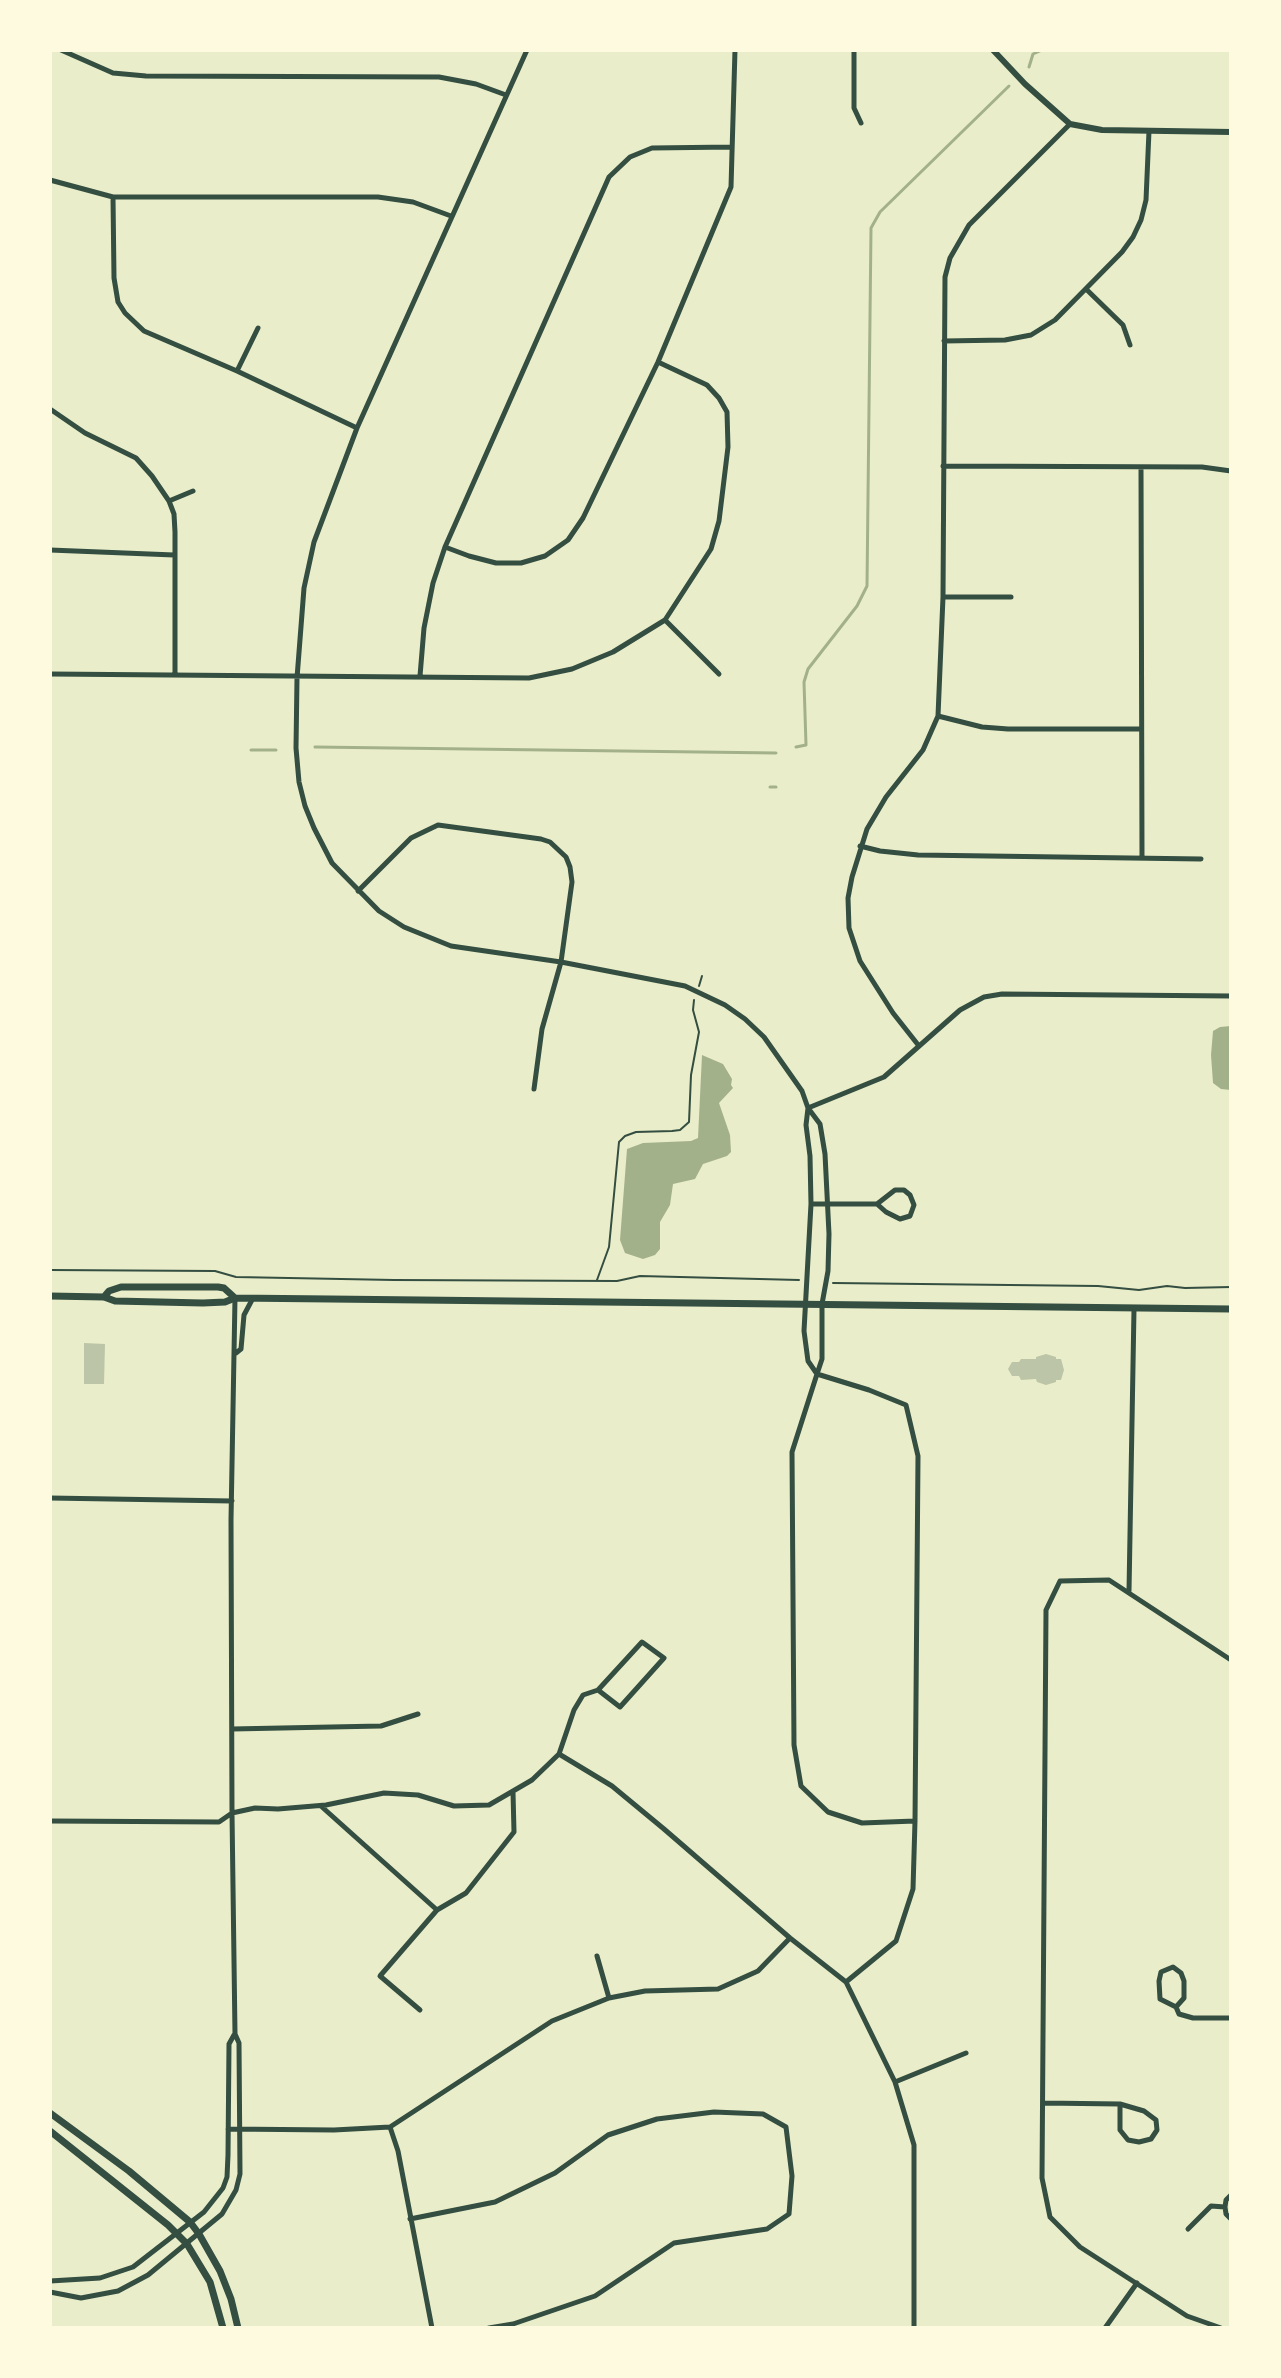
<!DOCTYPE html>
<html>
<head>
<meta charset="utf-8">
<style>
  body { margin:0 }
  #map { position:relative; width:1281px; height:2378px; overflow:hidden; background:#e9edc9; font-family:Merriweather,serif }
  canvas { display:block }
  .frame { position:absolute; inset:0; border:52px solid #fefae0; pointer-events:none }
</style>
</head>
<body>
<div id="map">
<canvas width="1281" height="2378"></canvas>
<div class="frame"></div>
</div>
<script>
const c = document.querySelector('canvas').getContext('2d');
c.lineJoin = 'round';
function paint(path, color) { c.fillStyle = color; c.fill(path, 'evenodd'); }
const toPath = rows => new Path2D(rows.map(r => 'M' + r).join(''));
function trace(path, color, width, dash) { c.strokeStyle = color; c.lineWidth = width; c.lineCap = dash ? 'butt' : 'round'; c.setLineDash(dash || []); c.stroke(path); }
const water = toPath([
  [1231,1026,1231,1090,1221,1089,1213,1083,1211,1055,1213,1031,1220,1027],
  [702,1055,723,1064,732,1079,731,1085,733,1088,719,1103,730,1135,731,1152,727,1156,703,1164,695,1179,673,1184,670,1205,660,1222,660,1249,655,1255,643,1259,625,1253,620,1240,627,1149,643,1143,691,1141,698,1138]
]);
const stream = toPath([
  [1029,67,1033,54,1042,50],
  [315,747,776,753],
  [796,747,806,745,804,682,808,669,857,606,867,586,871,228,880,212,1009,86],
  [251,750,276,750],
  [770,787,776,787]
]);
const building = toPath([
  [84,1343,105,1344,104,1384,84,1384],
  [1046,1354,1056,1357,1056,1359,1061,1359,1064,1370,1061,1380,1056,1380,1056,1382,1046,1385,1037,1382,1036,1379,1021,1380,1019,1376,1012,1376,1008,1369,1012,1362,1019,1362,1021,1359,1036,1359,1036,1357]
]);
const path = toPath([
  [699,986,702,976],
  [50,1270,215,1271,236,1277,394,1280,617,1281,640,1276,799,1280],
  [597,1280,609,1247,619,1142,625,1136,636,1132,672,1131,680,1130,689,1122,691,1075,699,1032,693,1010,694,1000],
  [833,1283,1098,1286,1139,1290,1167,1286,1185,1288,1231,1287]
]);
const minor = toPath([
  [61,50,113,73,146,76,439,77,476,84,506,95],
  [527,50,357,428,314,542,304,588,297,678,296,748,299,782,305,806,314,828,332,863,379,911,404,927,451,946,561,962,685,986,725,1005,745,1019,764,1037,802,1091,808,1108,820,1124,825,1154,829,1234,828,1271,822,1304,822,1359,817,1374,808,1361,804,1331,811,1204,810,1156,806,1125,808,1108],
  [854,50,854,108,861,123],
  [50,180,113,197,378,197,413,202,451,216],
  [113,197,114,278,118,302,125,313,144,331,237,371,357,428],
  [1086,289,1123,325,1130,345],
  [944,341,1005,340,1031,335,1055,320,1122,252,1133,237,1141,220,1146,200,1149,131],
  [237,371,258,328],
  [50,409,85,433,136,458,152,476,169,501,174,514,175,532,175,675],
  [943,466,1202,467,1231,471],
  [1141,468,1142,858],
  [169,501,193,491],
  [445,547,469,556,496,563,521,563,545,556,568,540,583,518,658,362,731,187,735,50],
  [50,550,174,555],
  [943,597,1011,597],
  [665,620,719,674],
  [50,674,529,678,572,669,613,652,665,620,711,549,719,521,728,447,727,412,719,398,707,385,658,362],
  [420,676,424,628,433,583,445,547,609,177,630,157,652,148,732,147],
  [938,716,982,727,1008,729,1140,729],
  [860,846,880,851,918,855,1201,859],
  [358,891,411,838,438,825,541,839,550,842,566,857,570,867,572,882,561,962,542,1029,534,1089],
  [919,1046,893,1013,860,961,849,928,848,898,852,877,867,829,886,797,923,750,938,716,943,597,945,277,950,258,969,225,1070,124],
  [808,1108,884,1077,960,1010,984,997,1002,994,1231,996],
  [811,1204,877,1204,895,1190,904,1190,910,1195,914,1205,910,1216,900,1219,886,1212,877,1204],
  [236,1353,241,1349,244,1315,253,1298],
  [50,1498,232,1501],
  [1129,1591,1134,1309],
  [232,1729,381,1726,418,1714],
  [559,1754,612,1786,664,1829,790,1938,846,1982,895,2082,914,2145,914,2328],
  [322,1807,437,1910],
  [50,1821,219,1822,232,1813,255,1808,278,1809,326,1805,384,1793,418,1795,454,1806,489,1805,532,1780,559,1754,574,1710,583,1695,598,1690,642,1642,664,1658,620,1707,598,1690],
  [597,1956,609,1998],
  [846,1982,896,1941,913,1889,915,1821,918,1456,906,1405,869,1390,817,1374,792,1452,794,1745,801,1786,828,1812,862,1823,915,1821],
  [1176,2007,1184,1998,1184,1981,1181,1973,1173,1967,1161,1972,1159,1981,1160,1999,1176,2007,1179,2014,1193,2018,1231,2018],
  [420,2010,380,1976,437,1910,466,1893,514,1832,513,1792],
  [895,2082,966,2053],
  [1043,2103,1120,2104,1144,2111,1156,2120,1157,2130,1151,2139,1139,2142,1128,2140,1120,2130,1120,2104],
  [390,2127,398,2151,432,2328],
  [228,2129,334,2130,390,2127,552,2021,609,1998,645,1991,718,1989,758,1971,790,1938],
  [1231,2195,1226,2200,1225,2207,1226,2214,1231,2219],
  [410,2219,495,2202,555,2173,608,2135,657,2119,714,2112,763,2114,786,2127,792,2176,789,2214,767,2229,674,2243,595,2296,513,2324,489,2328],
  [1188,2229,1211,2206,1225,2207],
  [50,2281,100,2278,133,2267,204,2212,223,2188,227,2177,228,2155,229,2044,234,2035],
  [50,2292,81,2298,118,2291,148,2275,222,2214,236,2190,240,2174,239,2043,235,2034,232,1813,231,1520,235,1298],
  [1105,2328,1137,2283],
  [1221,2328,1187,2316,1080,2247,1050,2217,1042,2178,1046,1610,1060,1581,1109,1580,1231,1660]
]);
const tertiary = toPath([
  [993,50,1025,84,1070,124,1102,130,1231,132]
]);
const secondary = toPath([
  [50,2113,129,2171,190,2222,199,2234,220,2271,231,2299,238,2328],
  [50,2131,168,2225,187,2244,210,2282,223,2328]
]);
const primary = toPath([
  [50,1296,104,1297,115,1301,203,1303,225,1302,235,1298,330,1299,1231,1309],
  [104,1297,109,1291,121,1287,218,1287,224,1288,235,1298]
]);
paint(water, '#a3b18a');
trace(stream, '#a3b18a', 3);
paint(building, '#bcc5a7');
trace(path, '#344e41', 2);
trace(minor, '#344e41', 5);
trace(tertiary, '#344e41', 6);
trace(secondary, '#344e41', 7);
trace(primary, '#344e41', 7);
</script>
</body>
</html>
